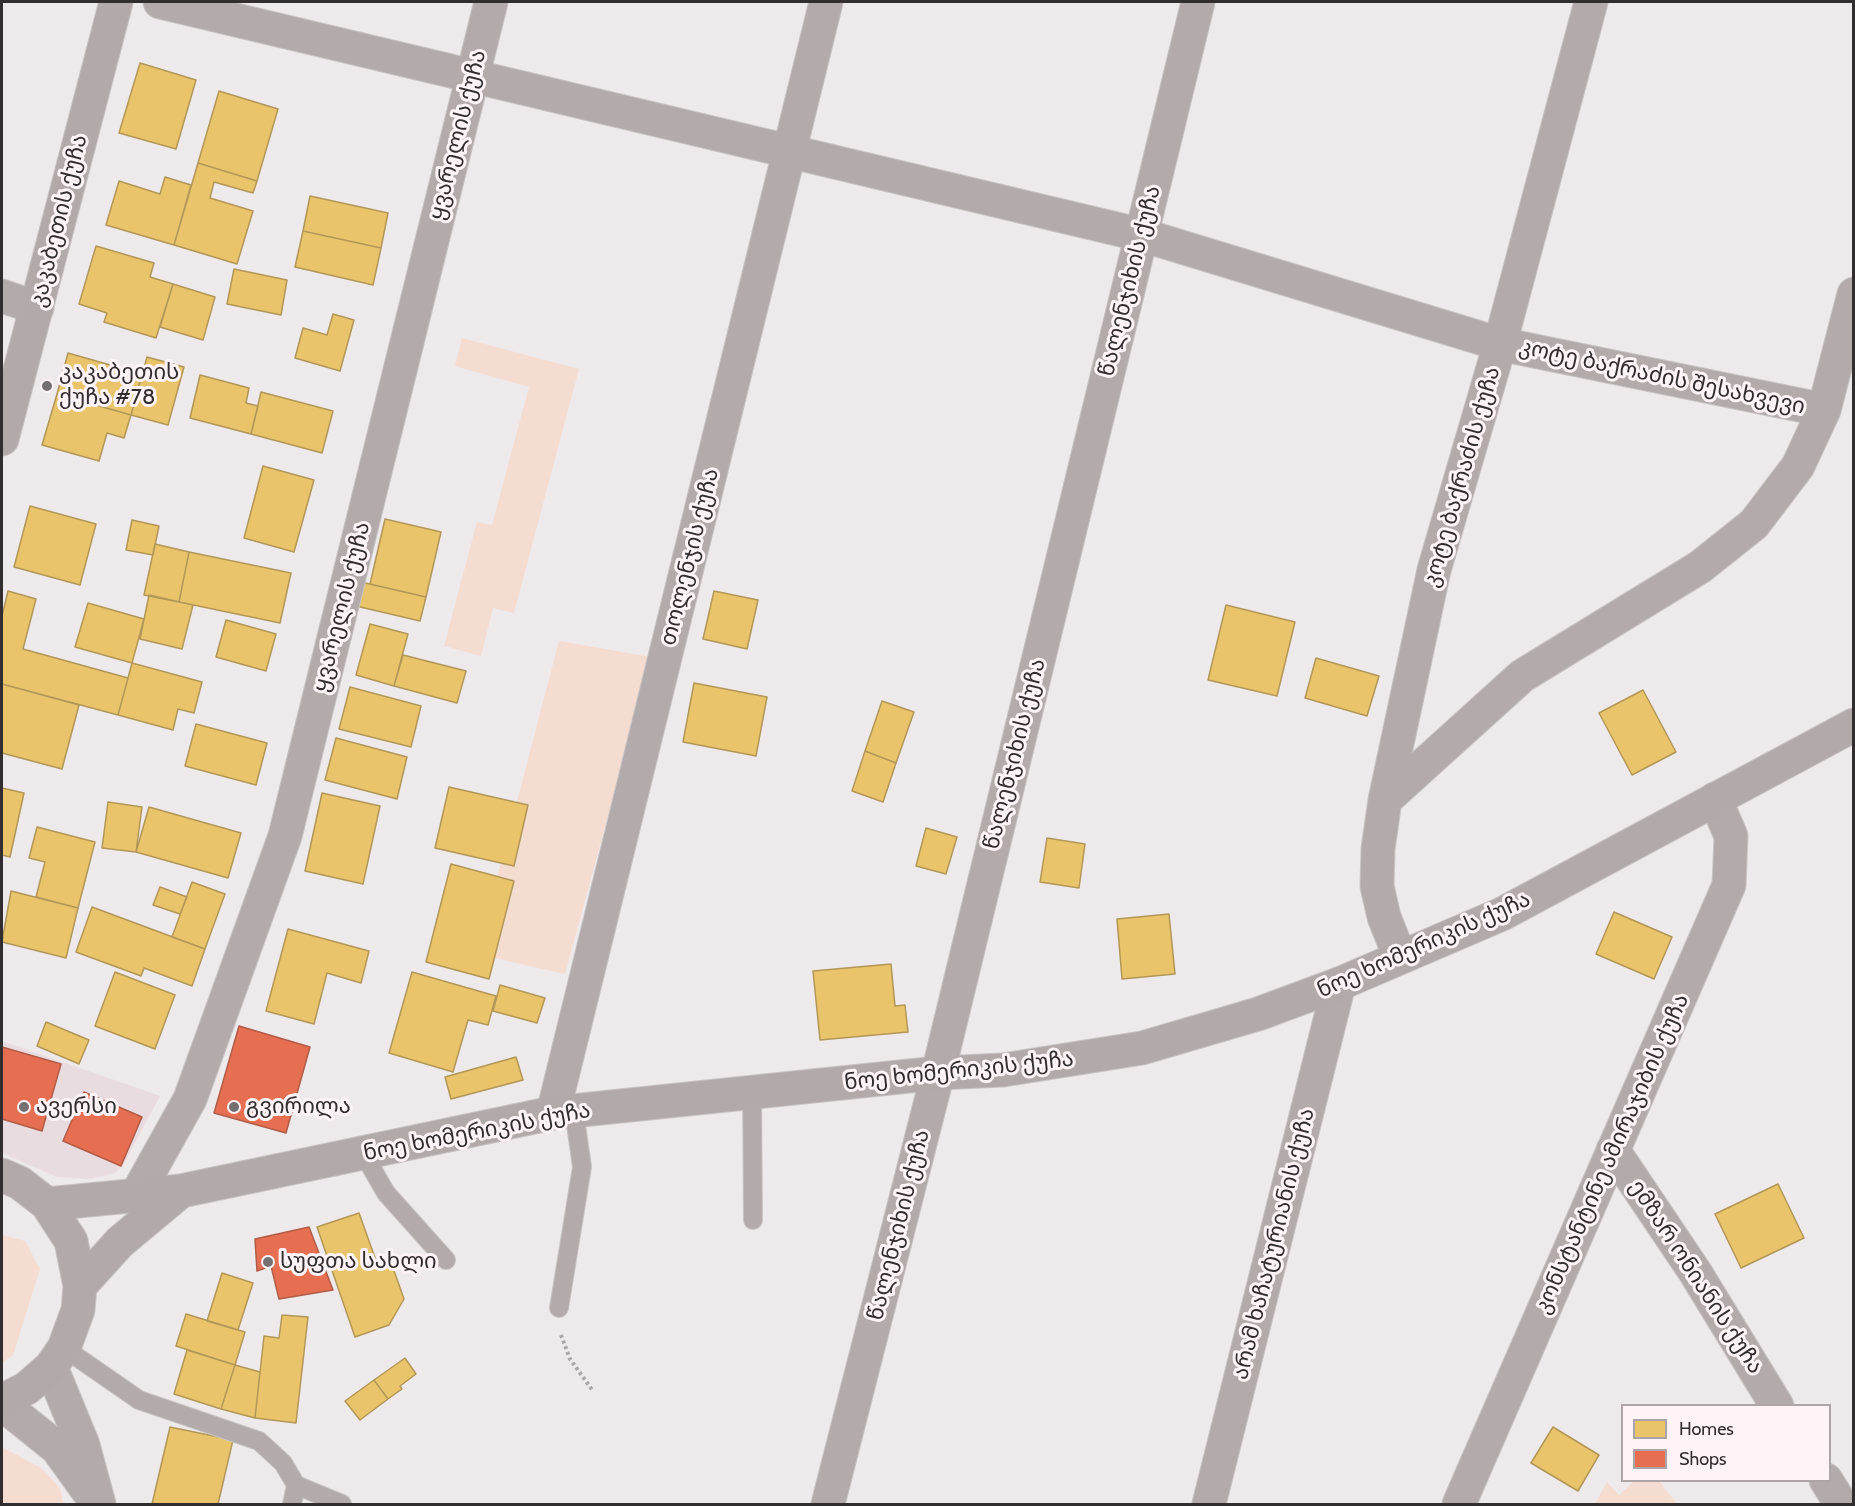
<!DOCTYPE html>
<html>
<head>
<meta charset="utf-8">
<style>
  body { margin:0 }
  #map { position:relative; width:1855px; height:1506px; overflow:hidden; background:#eee9eb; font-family:Cabin,sans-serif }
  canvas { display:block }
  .frame { position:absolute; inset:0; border:3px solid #322e2f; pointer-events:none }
  .legend { position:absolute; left:1621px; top:1404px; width:210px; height:78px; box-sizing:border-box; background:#fef3f7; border:2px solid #aca4a7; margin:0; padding:8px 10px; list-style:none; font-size:18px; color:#322e2f }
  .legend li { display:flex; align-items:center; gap:12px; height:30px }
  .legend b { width:30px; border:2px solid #aca4a7 }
</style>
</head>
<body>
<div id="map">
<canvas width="1855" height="1506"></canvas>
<div class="frame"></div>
<ul class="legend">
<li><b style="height:16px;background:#e9c46a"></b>Homes</li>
<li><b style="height:16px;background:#e76f51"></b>Shops</li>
</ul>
</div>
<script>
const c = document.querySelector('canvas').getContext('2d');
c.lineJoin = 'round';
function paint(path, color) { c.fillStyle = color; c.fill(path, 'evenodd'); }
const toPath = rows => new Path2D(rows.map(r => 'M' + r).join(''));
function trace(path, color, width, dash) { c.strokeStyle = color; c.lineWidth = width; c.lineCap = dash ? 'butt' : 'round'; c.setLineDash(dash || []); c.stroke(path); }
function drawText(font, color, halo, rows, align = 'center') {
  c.font = font + ' Cabin,"Noto Sans Georgian",sans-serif'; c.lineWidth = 6; c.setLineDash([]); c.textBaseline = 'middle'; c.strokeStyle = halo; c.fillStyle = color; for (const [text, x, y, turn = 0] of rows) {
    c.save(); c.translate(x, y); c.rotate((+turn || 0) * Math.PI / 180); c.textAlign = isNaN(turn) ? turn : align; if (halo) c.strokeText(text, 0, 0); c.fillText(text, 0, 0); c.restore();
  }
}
const built = toPath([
  [2,1041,160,1096,122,1167,115,1173,91,1179,57,1177,2,1153]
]);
const green = toPath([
  [462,338,579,369,514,613,493,608,481,656,444,646,477,522,492,525,529,387,455,366],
  [559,641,651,657,565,974,477,954],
  [2,1235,25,1241,40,1269,13,1355,2,1363],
  [2,1447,41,1468,60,1488,63,1504,2,1504],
  [1635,1480,1659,1481,1677,1504,1595,1504,1607,1482,1619,1495]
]);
const homes = toPath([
  [140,63,196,80,176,149,119,133,140,63],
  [219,91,278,109,257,181,198,163,219,91],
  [198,163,257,181,253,193,214,182,210,198,253,211,237,264,174,245,198,163],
  [165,177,191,185,174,245,106,225,119,181,160,194,165,177],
  [310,196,388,213,381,248,303,231,310,196],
  [303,231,381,248,373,285,295,267,303,231],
  [96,246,154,263,150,277,173,284,156,338,104,322,107,313,79,304,96,246],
  [234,269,287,280,281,315,227,304,234,269],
  [173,284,215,297,203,340,160,327,173,284],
  [333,314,354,320,340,371,295,358,303,328,327,335,333,314],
  [68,353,142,374,131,415,57,394,68,353],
  [147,357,184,367,168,425,131,415,147,357],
  [200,375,249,388,246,403,258,406,251,434,190,418,200,375],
  [261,392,333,411,322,453,251,434,261,392],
  [57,394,131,415,124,438,107,433,99,461,42,445,57,394],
  [263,466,314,480,294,552,244,538,263,466],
  [30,506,96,524,80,585,14,567,30,506],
  [385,519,441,532,426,597,370,584,385,519],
  [132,520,159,526,153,555,126,550,132,520],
  [155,544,189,552,179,602,144,595,155,544],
  [189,552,291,573,280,623,179,602,189,552],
  [361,582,426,597,420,621,356,606,361,582],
  [8,591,36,599,23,649,128,678,118,715,2,684,2,616,8,591],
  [714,591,758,600,747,649,703,639,714,591],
  [149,595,193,605,182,649,140,639,149,595],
  [88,603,144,619,132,663,75,647,88,603],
  [1226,605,1295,622,1277,696,1208,680,1226,605],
  [226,620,276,634,266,671,216,657,226,620],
  [370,624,408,634,394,686,356,675,370,624],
  [403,655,466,671,457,703,394,686,403,655],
  [1316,658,1379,676,1367,716,1305,698,1316,658],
  [132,663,202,682,194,713,178,709,173,730,118,715,132,663],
  [694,683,767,697,756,756,683,742,694,683],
  [2,684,79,705,62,769,2,753,2,684],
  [350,687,421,706,411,747,339,729,350,687],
  [1643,690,1676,752,1632,775,1599,713,1643,690],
  [882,701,914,712,896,763,865,751,882,701],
  [196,724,267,743,256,785,185,766,196,724],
  [336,738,407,757,397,799,325,780,336,738],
  [865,751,896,763,883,802,852,791,865,751],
  [449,787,528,805,514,866,435,848,449,787],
  [2,788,24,793,10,857,2,855,2,788],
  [322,793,380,806,363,884,305,871,322,793],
  [108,802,142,807,136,852,102,848,108,802],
  [149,807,241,833,228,878,136,852,149,807],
  [37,827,95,842,78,908,36,897,45,862,29,858,37,827],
  [926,828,957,837,946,874,916,866,926,828],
  [1047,838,1085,844,1079,888,1040,882,1047,838],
  [451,864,514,881,489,979,426,962,451,864],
  [192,882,225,894,205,949,172,937,192,882],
  [160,887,187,897,180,914,153,905,160,887],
  [11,891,78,908,66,958,2,942,11,891],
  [92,907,205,949,192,986,144,968,141,976,76,952,92,907],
  [1614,912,1672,937,1654,979,1596,954,1614,912],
  [1169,914,1175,974,1122,979,1117,919,1169,914],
  [288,929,369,951,361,983,327,973,314,1024,266,1011,288,929],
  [891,964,895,1006,905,1005,908,1032,820,1040,813,971,891,964],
  [115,972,175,995,155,1049,95,1026,115,972],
  [412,972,496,996,488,1025,468,1020,453,1072,389,1053,412,972],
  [500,985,545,998,537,1023,493,1011,500,985],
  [46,1022,89,1040,79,1064,37,1046,46,1022],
  [516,1057,523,1080,451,1099,445,1077,516,1057],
  [1778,1184,1804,1238,1741,1268,1715,1214,1778,1184],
  [359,1213,379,1269,392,1265,404,1299,389,1325,355,1337,317,1227,359,1213],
  [222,1273,253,1283,238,1330,207,1321,222,1273],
  [186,1314,245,1332,235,1365,176,1346,186,1314],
  [282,1315,308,1317,296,1423,255,1418,264,1336,279,1338,282,1315],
  [187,1350,235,1365,221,1409,174,1394,187,1350],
  [405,1358,416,1374,400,1386,402,1389,388,1399,374,1380,405,1358],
  [235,1365,260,1372,255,1418,221,1409,235,1365],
  [374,1380,388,1399,360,1420,345,1401,374,1380],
  [170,1427,233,1440,218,1504,152,1504,170,1427],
  [1553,1427,1599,1455,1578,1491,1531,1463,1553,1427]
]);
const shops = toPath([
  [239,1026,310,1047,286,1133,214,1113,239,1026],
  [2,1047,61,1064,42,1131,2,1119,2,1047],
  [84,1092,142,1117,121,1166,63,1141,84,1092],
  [309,1227,333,1290,279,1299,271,1266,257,1271,255,1239,309,1227]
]);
const path = toPath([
  [561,1335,570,1359,593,1391]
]);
const lane = toPath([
  [752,1092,753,1220],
  [363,1153,386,1193,446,1260],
  [559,1308,582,1167,574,1111],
  [64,1348,139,1400,259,1441,283,1463,296,1485,292,1504],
  [296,1485,342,1504]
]);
const street = toPath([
  [160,2,1142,235,1500,344,1824,410],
  [2,296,37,308],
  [1385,800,1522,676,1700,567,1754,524,1798,466,1824,410,1854,294],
  [1400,957,1384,917,1377,886,1378,849,1385,800,1434,570,1500,344,1591,2],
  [553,1113,826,2],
  [1613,1150,1695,1272,1777,1406],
  [137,1194,190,1099,285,836,491,2],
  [51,1367,83,1445,99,1504],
  [2,1404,57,1448,88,1491],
  [1826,1480,1841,1504],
  [828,1504,938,1073,1198,2],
  [1209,1504,1339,984],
  [1459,1504,1729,885,1731,836,1715,799]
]);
const secondary = toPath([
  [2,439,116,2],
  [2,1175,20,1183,47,1204,71,1241,80,1286,78,1310,64,1348,51,1367,27,1388,2,1401],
  [47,1204,181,1191,553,1113,938,1073,1003,1070,1142,1048,1258,1014,1339,984,1502,914,1854,725],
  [80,1286,120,1242,181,1191]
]);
const markers = [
  [47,386,6,"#746f71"],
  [24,1107,6,"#746f71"],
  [234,1107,6,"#746f71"],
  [268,1262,6,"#746f71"]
];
const streetNames = [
  ["ყვარელის ქუჩა",458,135,-76],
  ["კაკაბეთის ქუჩა",59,221,-76],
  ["წალენჯიხის ქუჩა",1130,281,-76],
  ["კოტე ბაქრაძის შესახვევი",1662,377,12],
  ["კოტე ბაქრაძის ქუჩა",1462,477,-74],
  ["თოლენჯის ქუჩა",690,557,-76],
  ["ყვარელის ქუჩა",342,607,-76],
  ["წალენჯიხის ქუჩა",1015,754,-76],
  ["ნოე ხომერიკის ქუჩა",1424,945,-24],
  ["ნოე ხომერიკის ქუჩა",959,1071,-6],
  ["ნოე ხომერიკის ქუჩა",477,1132,-11],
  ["კონსტანტინე ამირაჯიბის ქუჩა",1612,1154,-66],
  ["წალენჯიხის ქუჩა",899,1225,-76],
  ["არამ ხაჩატურიანის ქუჩა",1274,1244,-76],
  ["ემზარ ონიანის ქუჩა",1696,1277,57]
];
const poiNames = [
  ["კაკაბეთის",59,373],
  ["ქუჩა #78",59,398],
  ["ავერსი",36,1107],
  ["გვირილა",246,1107],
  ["სუფთა სახლი",280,1262]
];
paint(built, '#e9dce1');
paint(green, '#f5dcd1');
paint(homes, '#e9c46a');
trace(homes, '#b29758', 1.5);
paint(shops, '#e76f51');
trace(shops, '#b15c47', 1.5);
trace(lane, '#c8c4c5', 20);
trace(street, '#c8c4c5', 35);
trace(secondary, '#c8c4c5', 35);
trace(path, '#ada8a8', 4, [3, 3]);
trace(lane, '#b3abab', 18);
trace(street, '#b3abab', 33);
trace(secondary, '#b2a9aa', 33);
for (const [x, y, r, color] of markers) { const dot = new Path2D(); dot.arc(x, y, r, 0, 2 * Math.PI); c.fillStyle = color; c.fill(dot); trace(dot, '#fef3f7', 2); }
drawText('22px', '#322e2f', '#fef3f7', streetNames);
drawText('22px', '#322e2f', '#fef3f7', poiNames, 'left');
</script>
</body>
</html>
